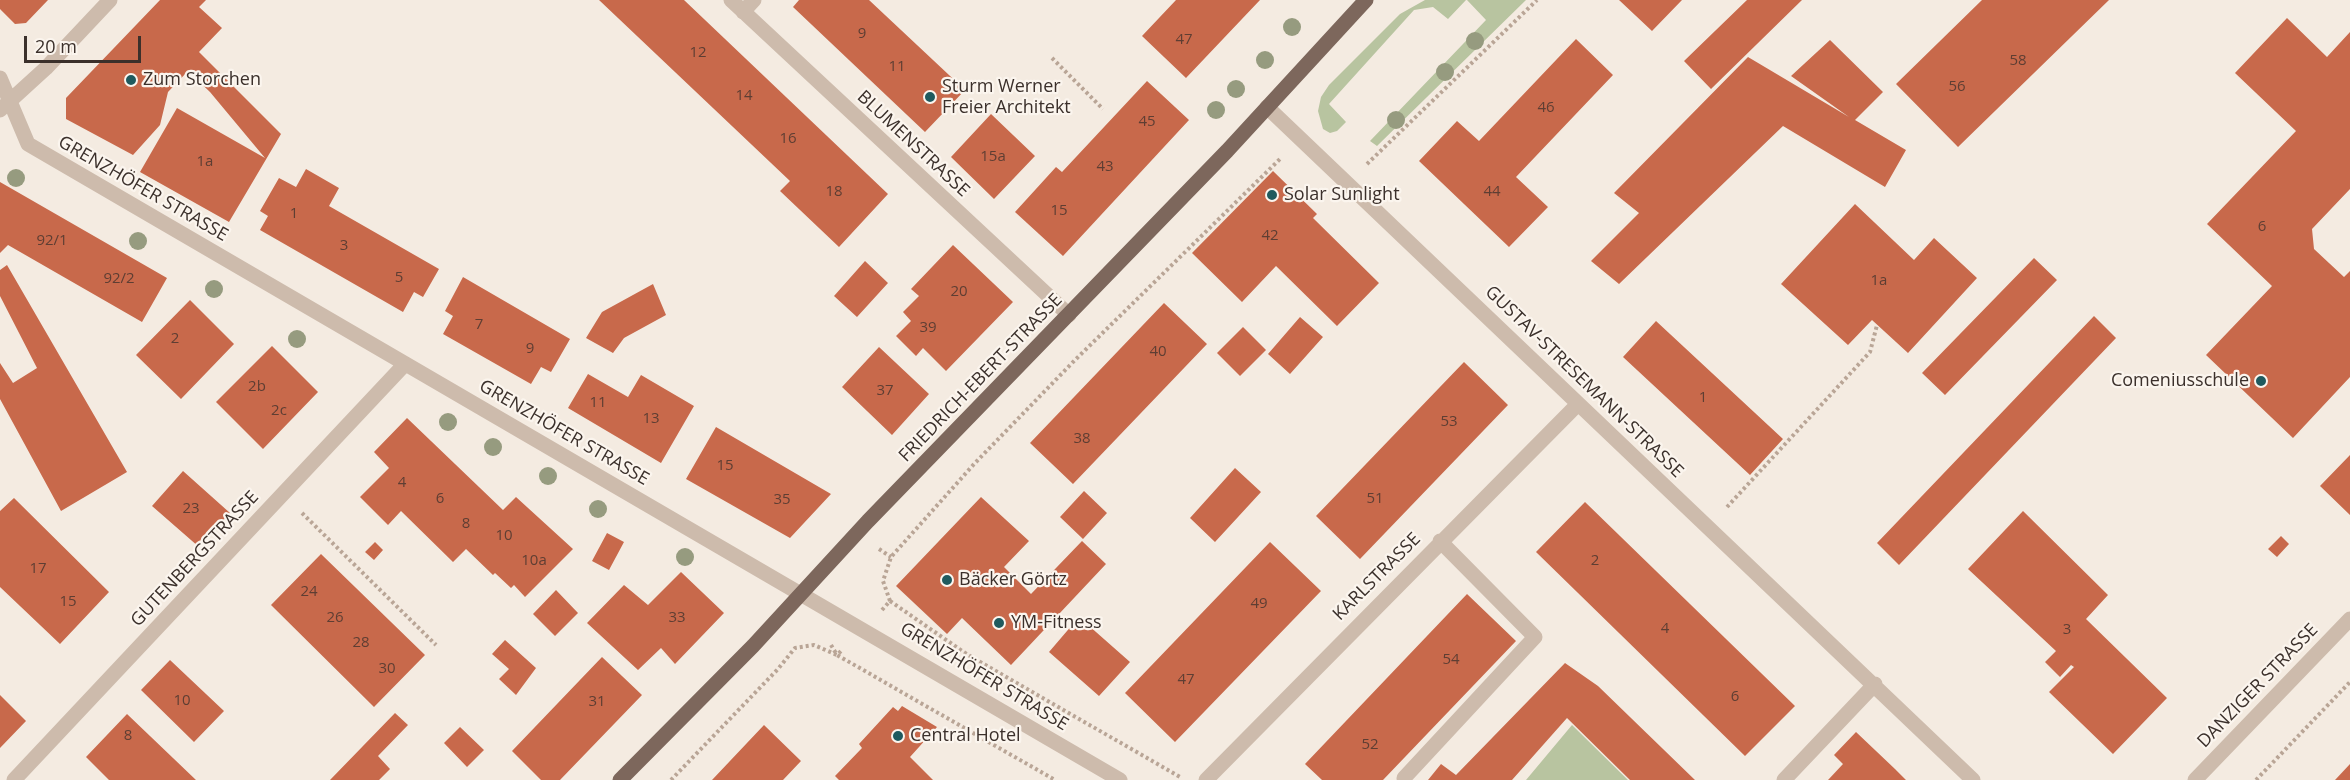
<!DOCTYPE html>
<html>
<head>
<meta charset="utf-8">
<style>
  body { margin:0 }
  #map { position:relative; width:2350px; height:780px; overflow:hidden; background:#f4ebe1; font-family:"Open Sans",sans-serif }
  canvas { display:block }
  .scale { position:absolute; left:24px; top:36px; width:117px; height:27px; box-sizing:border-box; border:3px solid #3b302b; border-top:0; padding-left:8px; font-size:18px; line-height:21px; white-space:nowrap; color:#3b302b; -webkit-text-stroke:4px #fbf5ee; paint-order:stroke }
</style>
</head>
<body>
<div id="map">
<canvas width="2350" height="780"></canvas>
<div class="scale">20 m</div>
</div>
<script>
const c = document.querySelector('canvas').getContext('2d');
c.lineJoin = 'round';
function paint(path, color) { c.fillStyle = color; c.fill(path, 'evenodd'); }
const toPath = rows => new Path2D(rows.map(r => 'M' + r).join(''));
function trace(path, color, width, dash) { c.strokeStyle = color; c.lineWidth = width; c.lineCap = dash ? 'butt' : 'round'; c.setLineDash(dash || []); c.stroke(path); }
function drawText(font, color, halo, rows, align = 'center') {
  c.font = font + ' "Open Sans",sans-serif'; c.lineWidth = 4.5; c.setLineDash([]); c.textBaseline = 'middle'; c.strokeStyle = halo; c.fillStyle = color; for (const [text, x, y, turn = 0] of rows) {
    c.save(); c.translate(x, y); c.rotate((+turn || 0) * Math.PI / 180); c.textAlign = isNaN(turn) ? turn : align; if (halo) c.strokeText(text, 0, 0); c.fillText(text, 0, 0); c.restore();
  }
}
const green = toPath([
  [1425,0,1466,0,1448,19,1433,7,1414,10,1329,104,1346,122,1337,131,1330,133,1323,129,1318,111,1321,97,1329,85,1400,14],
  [1467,0,1526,0,1377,146,1370,141,1486,20],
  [1572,725,1628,780,1526,780]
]);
const building = toPath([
  [0,0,48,0,26,23,15,24,0,9],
  [160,0,206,0,199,7,222,28,199,52,281,134,229,222,140,172,177,108,265,158,210,92,188,71,168,92,160,125,133,155,66,119,66,98],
  [599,0,684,0,888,194,839,247,780,191,790,181],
  [799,0,869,0,965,90,925,132,793,7],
  [1176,0,1260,0,1186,78,1142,36],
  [1619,0,1682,0,1652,31],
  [1747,0,1802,0,1711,89,1684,61],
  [1982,0,2109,0,1958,147,1896,84],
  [2287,18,2327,57,2350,32,2350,189,2312,229,2314,249,2344,277,2350,271,2350,377,2293,438,2206,355,2272,286,2207,224,2296,131,2235,73],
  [1576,39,1613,75,1516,177,1548,207,1509,247,1419,161,1457,121,1479,141],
  [1830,40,1883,92,1855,120,1906,150,1885,187,1783,126,1619,284,1591,261,1639,213,1614,193,1748,57,1849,117,1791,76],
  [1147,81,1189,120,1063,256,1015,212,1056,167,1062,172],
  [991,114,1035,156,994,199,951,157],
  [306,169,339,188,329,206,439,269,423,297,414,292,403,312,260,230,268,216,260,211,279,178,296,187],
  [1273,171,1317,214,1313,218,1379,283,1337,326,1276,266,1242,302,1192,253],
  [0,182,167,278,142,322,8,245,0,253],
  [1855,204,1914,260,1934,238,1977,278,1908,353,1872,320,1848,345,1781,284],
  [953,245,1013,302,946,371,923,348,916,356,896,336,911,321,903,312,919,296,911,289],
  [2034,258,2057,280,1945,395,1922,373],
  [865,261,888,283,857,317,834,296],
  [7,265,127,472,61,511,0,399,0,363,13,383,37,368,0,296,0,270],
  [463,277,570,339,551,372,541,367,531,384,443,334,453,316,445,311],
  [653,284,666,315,624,338,613,353,586,338,602,312],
  [190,300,234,344,181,399,136,355],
  [1164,303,1207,344,1073,484,1030,443],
  [2094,316,2116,338,1899,565,1877,543],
  [1300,317,1323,337,1290,374,1268,354],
  [1656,321,1783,439,1750,475,1623,357],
  [1243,327,1266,350,1240,376,1217,353],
  [272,346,318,392,263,449,216,402],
  [879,347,929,394,892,435,842,387],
  [1464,362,1508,405,1360,559,1316,516],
  [588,374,628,397,641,375,694,406,661,463,568,408],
  [407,418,503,510,516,497,573,549,525,597,514,585,511,588,495,573,493,575,466,549,453,562,401,511,388,525,360,497,389,468,374,452],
  [716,427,831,494,790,538,686,479],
  [2350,455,2350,515,2320,486],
  [1235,468,1261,492,1215,542,1190,518],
  [183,471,230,513,199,547,152,506],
  [1084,491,1107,513,1083,539,1060,517],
  [981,497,1029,541,1004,567,1031,594,1082,541,1106,564,1011,665,962,618,947,634,896,586],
  [14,498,109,592,60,644,0,587,0,511],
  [1585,502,1795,706,1745,756,1536,552],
  [2023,511,2108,595,2086,619,2167,698,2113,754,2049,692,2074,667,2071,665,2060,677,2045,662,2056,651,1968,569],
  [607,533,624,542,609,570,592,561],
  [2281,536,2289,544,2277,557,2268,549],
  [375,542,383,550,374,560,365,552],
  [1270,542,1321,591,1175,742,1125,693],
  [321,554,425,655,374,707,271,605],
  [681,572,724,613,675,664,661,648,638,670,587,623,624,585,648,605],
  [556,590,578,613,555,636,533,614],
  [1467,594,1516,641,1383,780,1322,780,1305,764],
  [1079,617,1130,662,1099,696,1049,652],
  [505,640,536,668,516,695,499,679,509,669,492,654],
  [602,657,642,695,560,780,541,780,512,751],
  [170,660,224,711,194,742,141,690],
  [1565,663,1598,686,1695,780,1630,780,1567,718,1512,780,1428,780,1441,764,1456,775],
  [0,695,26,721,0,748],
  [902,706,937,727,910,757,933,780,839,780,835,776,862,748,859,744,893,707,898,711],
  [395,713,408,725,378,756,390,769,379,780,330,780],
  [127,714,196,780,109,780,86,757],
  [764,725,801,761,783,780,712,780],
  [460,727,484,750,467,767,444,743],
  [1856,732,1895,769,1906,780,1828,780,1843,764,1834,755],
  [2350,764,2350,780,2335,780]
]);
const path = toPath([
  [1052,58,1103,109],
  [1367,164,1537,0],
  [1727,507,1870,352,1877,325],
  [302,513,436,645],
  [879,549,891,557],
  [890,601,968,655,1180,777],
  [882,610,890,601,883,581,891,557,975,463,1075,360,1280,159],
  [831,645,837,655,1055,780],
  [671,780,778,669,795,648,814,645,837,655,842,650],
  [2256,780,2350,682]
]);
const minor = toPath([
  [731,0,1069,315],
  [743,12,754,0],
  [0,78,28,144,1120,780],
  [1267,107,1973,780],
  [0,110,46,68,110,0],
  [1404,778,1535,637,1440,541],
  [14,780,405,364],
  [1206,780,1578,404],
  [1784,780,1875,684],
  [2195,780,2350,619]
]);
const major = toPath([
  [620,780,753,646,868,521,1227,151,1366,0]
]);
const trees = [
  [1292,27],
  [1475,41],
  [1265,60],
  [1445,72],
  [1236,89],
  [1216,110],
  [1396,120],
  [16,178],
  [138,241],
  [214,289],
  [297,339],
  [448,422],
  [493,447],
  [548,476],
  [598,509],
  [685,557]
];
const markers = [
  [131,80,6,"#1f5a5e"],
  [930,97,6,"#1f5a5e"],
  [1272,195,6,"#1f5a5e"],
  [2261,381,6,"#1f5a5e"],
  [947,580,6,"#1f5a5e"],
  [999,623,6,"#1f5a5e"],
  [898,736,6,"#1f5a5e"]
];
const numberNames = [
  ["9",862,34],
  ["47",1184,40],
  ["12",698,53],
  ["58",2018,61],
  ["11",897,67],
  ["56",1957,87],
  ["14",744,96],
  ["46",1546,108],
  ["45",1147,122],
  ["16",788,139],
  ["15a",993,157],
  ["1a",205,162],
  ["43",1105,167],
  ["18",834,192],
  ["44",1492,192],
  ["15",1059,211],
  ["1",294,214],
  ["6",2262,227],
  ["42",1270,236],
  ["92/1",52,241],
  ["3",344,246],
  ["5",399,278],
  ["92/2",119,279],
  ["1a",1879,281],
  ["20",959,292],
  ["7",479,325],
  ["39",928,328],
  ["2",175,339],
  ["9",530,349],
  ["40",1158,352],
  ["2b",257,387],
  ["37",885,391],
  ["1",1703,398],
  ["11",598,403],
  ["2c",279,411],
  ["13",651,419],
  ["53",1449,422],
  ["38",1082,439],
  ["15",725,466],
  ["4",402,483],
  ["6",440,499],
  ["51",1375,499],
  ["35",782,500],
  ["23",191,509],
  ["8",466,524],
  ["10",504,536],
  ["10a",534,561],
  ["2",1595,561],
  ["17",38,569],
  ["24",309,592],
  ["15",68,602],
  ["49",1259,604],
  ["26",335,618],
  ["33",677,618],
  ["4",1665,629],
  ["3",2067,630],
  ["28",361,643],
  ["54",1451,660],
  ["30",387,669],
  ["47",1186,680],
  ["6",1735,697],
  ["10",182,701],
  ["31",597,702],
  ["8",128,736],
  ["52",1370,745]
];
const poiNames = [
  ["Zum Storchen",143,80],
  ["Sturm Werner",942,87],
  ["Freier Architekt",942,108],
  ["Solar Sunlight",1284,195],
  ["Comeniusschule",2249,381,"right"],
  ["Bäcker Görtz",959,580],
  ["YM-Fitness",1011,623],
  ["Central Hotel",910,736]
];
const streetNames = [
  ["BLUMENSTRASSE",913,144,43],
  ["GRENZHÖFER STRASSE",143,189,30],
  ["FRIEDRICH-EBERT-STRASSE",981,378,-46],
  ["GUSTAV-STRESEMANN-STRASSE",1584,382,44],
  ["GRENZHÖFER STRASSE",564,433,30],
  ["GUTENBERGSTRASSE",195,559,-47],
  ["KARLSTRASSE",1377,577,-45],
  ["GRENZHÖFER STRASSE",984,677,31],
  ["DANZIGER STRASSE",2258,686,-46]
];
paint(green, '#b8c4a0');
paint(building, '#c8694b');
trace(path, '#b9a596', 4, [3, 3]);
trace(minor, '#cdbbac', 15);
trace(major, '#7d675c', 15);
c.fillStyle = '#969b7f';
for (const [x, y] of trees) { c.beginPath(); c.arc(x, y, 9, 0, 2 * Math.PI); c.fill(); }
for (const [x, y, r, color] of markers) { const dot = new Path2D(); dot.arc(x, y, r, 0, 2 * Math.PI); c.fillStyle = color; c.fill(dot); trace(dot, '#fbf5ee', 2); }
drawText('15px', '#5e3e33', null, numberNames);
drawText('18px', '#3b302b', '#fbf5ee', poiNames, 'left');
drawText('18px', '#3b302b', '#fbf5ee', streetNames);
</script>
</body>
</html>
